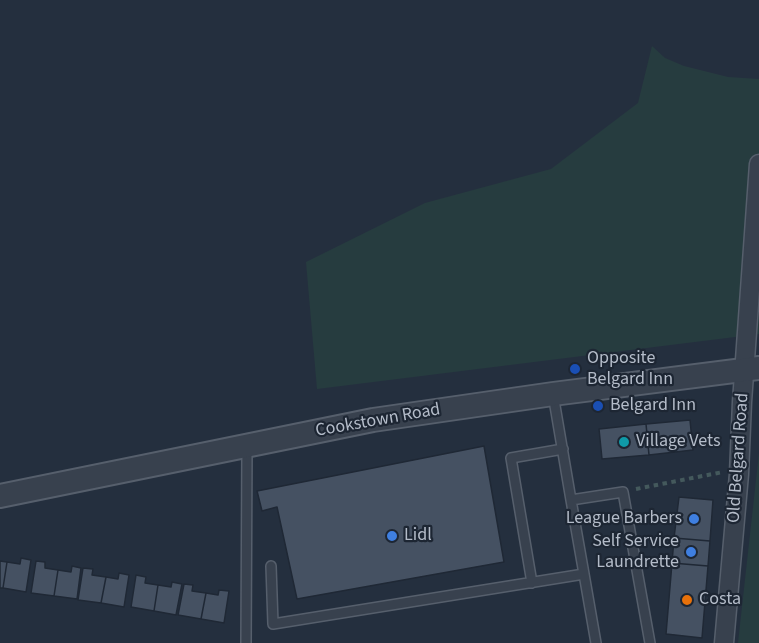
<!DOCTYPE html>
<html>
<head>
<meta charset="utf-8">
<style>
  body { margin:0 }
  canvas { display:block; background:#242f3e }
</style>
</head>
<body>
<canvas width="759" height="643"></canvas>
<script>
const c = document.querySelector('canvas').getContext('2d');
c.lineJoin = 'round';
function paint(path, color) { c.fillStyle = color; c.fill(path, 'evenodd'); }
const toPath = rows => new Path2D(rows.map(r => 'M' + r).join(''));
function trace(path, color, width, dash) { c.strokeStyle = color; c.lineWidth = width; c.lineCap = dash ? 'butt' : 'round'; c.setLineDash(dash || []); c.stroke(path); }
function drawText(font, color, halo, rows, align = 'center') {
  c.font = font + ' "Source Sans 3",sans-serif'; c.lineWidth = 4.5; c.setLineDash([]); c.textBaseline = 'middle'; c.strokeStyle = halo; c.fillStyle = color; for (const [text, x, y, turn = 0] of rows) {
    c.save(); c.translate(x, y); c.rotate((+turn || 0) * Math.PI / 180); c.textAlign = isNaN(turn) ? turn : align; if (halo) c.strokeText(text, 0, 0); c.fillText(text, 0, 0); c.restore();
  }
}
const green = toPath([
  [652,46,665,58,684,66,728,77,759,79,759,334,317,389,306,262,425,203,551,169,638,103],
  [759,453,759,643,738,643]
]);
const building = toPath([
  [690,420,693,450,649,455,646,424,690,420],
  [646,424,649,455,602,459,599,429,646,424],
  [484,446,504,562,297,599,277,507,262,511,257,491,484,446],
  [679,497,713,500,710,541,674,538,679,497],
  [674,538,710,541,708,566,672,563,674,538],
  [21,558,31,560,26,592,3,588,7,562,20,564,21,558],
  [0,561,7,562,3,588,0,588,0,561],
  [36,561,45,562,45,568,58,570,54,596,31,593,36,561],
  [672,563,708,566,702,638,666,634,672,563],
  [72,566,81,568,77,599,54,596,58,570,71,572,72,566],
  [83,568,93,569,92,575,106,577,101,603,78,600,83,568],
  [119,573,129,575,124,607,101,603,106,577,118,579,119,573],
  [136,575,146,577,145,583,158,585,154,611,131,607,136,575],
  [172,582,182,584,176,615,154,611,158,585,171,587,172,582],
  [184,584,193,585,192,591,206,593,201,619,178,615,184,584],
  [219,590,229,591,224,623,201,619,206,593,218,595,219,590]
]);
const path = toPath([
  [636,489,723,472]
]);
const service = toPath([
  [553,394,571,500,623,492,650,643],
  [571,500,584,574],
  [271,566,273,624,584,574,596,643],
  [532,583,511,458,563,449],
  [246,643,247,447]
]);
const minor = toPath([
  [724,643,739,474,742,402,759,164]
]);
const tertiary = toPath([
  [0,496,373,420,553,394,759,368]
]);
const markers = [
  [575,369,6,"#1a4fb4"],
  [598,406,6,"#1a4fb4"],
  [624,442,6,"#0f9aa8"],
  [694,519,6,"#3f7fe0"],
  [392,536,6,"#3f7fe0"],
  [691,552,6,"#3f7fe0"],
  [687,600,6,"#e8710a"]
];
const poiNames = [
  ["Opposite",587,359],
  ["Belgard Inn",587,380],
  ["Belgard Inn",610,406],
  ["Village Vets",636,442],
  ["League Barbers",682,519,"right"],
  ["Lidl",404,536],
  ["Self Service",679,542,"right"],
  ["Laundrette",679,563,"right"],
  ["Costa",699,600]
];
const streetNames = [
  ["Cookstown Road",378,421,-10],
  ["Old Belgard Road",739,458,-86]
];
paint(green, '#263c3f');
paint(building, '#455162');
trace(building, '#1f2835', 1.5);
trace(service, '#565f6c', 12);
trace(minor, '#565f6c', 21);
trace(tertiary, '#565f6c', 26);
trace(path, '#44595c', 4, [4.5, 4.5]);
trace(service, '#38414e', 9);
trace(minor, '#38414e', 18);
trace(tertiary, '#38414e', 22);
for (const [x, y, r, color] of markers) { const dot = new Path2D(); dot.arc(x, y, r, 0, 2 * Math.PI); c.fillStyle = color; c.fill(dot); trace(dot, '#1d2633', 2); }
drawText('18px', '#b4bcc9', '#1d2633', poiNames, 'left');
drawText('18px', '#b4bcc9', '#1d2633', streetNames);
</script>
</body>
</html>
